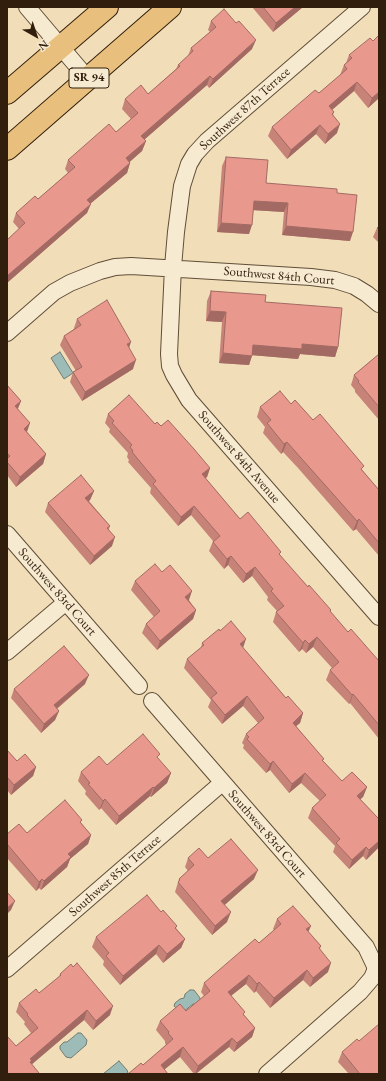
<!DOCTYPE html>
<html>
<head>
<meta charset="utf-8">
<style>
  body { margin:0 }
  #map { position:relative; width:386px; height:1081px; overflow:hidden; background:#f1deb8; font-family:"EB Garamond",serif }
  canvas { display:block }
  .frame { position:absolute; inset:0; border:8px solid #311e0d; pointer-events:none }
  .north { position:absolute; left:16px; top:16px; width:40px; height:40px; -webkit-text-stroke:3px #f6ead1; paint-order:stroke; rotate:141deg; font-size:11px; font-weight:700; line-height:16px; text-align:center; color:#311e0d }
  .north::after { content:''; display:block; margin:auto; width:14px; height:18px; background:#311e0d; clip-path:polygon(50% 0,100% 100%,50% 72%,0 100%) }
</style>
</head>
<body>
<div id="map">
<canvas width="386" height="1081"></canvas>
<div class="frame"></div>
<div class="north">N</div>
</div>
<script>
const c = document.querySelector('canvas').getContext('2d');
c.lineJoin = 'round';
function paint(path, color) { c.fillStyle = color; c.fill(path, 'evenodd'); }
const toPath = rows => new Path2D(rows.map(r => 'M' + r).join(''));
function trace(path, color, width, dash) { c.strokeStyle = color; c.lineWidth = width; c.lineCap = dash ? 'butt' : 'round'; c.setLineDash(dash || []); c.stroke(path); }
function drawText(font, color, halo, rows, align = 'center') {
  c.font = font + ' "EB Garamond",serif'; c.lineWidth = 3; c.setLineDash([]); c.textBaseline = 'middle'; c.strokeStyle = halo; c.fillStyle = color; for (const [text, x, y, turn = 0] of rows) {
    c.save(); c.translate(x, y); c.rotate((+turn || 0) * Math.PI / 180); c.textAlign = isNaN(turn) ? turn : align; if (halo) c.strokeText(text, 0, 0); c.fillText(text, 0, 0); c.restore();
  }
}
const water = toPath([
  [60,352,73,373,64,379,51,358,60,352],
  [190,990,194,990,200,998,200,1001,196,1004,193,1004,183,1012,180,1012,174,1006,175,1003,180,999,184,998,185,994,190,990],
  [78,1033,81,1033,87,1040,86,1045,71,1058,66,1057,60,1049,60,1046,64,1042,67,1042,78,1033],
  [119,1061,127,1070,128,1073,126,1074,103,1074,119,1061]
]);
const street = toPath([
  [27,7,88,79],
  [362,7,207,141,195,154,189,164,182,186,176,232,173,267,169,354,170,366,174,375,189,400,379,617],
  [7,333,54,292,70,283,100,271,115,267,131,266,311,277,335,280,354,286,367,294,379,304],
  [7,534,139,686],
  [7,652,66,602],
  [152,701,366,947,375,966,375,971,372,978,360,992,267,1074],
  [7,969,222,783]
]);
const primary = toPath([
  [7,93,107,7],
  [7,149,170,7]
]);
const wall = toPath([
  [252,7,303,7,273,32],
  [211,21,252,49,209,88,207,85,144,140,146,141,142,151,129,162,130,163,127,173,90,204,87,213,7,283,7,240,19,229,13,222,16,213,38,199,68,173,65,169,68,160,116,132,131,119,122,109,125,99,148,94,176,69,178,65,188,56,191,48,210,32,208,30],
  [379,35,379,98,368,108,354,91,332,110,334,112,333,115,337,133,325,144,316,134,287,159,268,136,272,127,319,93,340,75,344,65,346,63,349,55,373,41],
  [226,157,266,183,337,193,350,241,282,235,284,212,253,210,249,234,217,232,222,166],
  [379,226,379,243,373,237,377,228],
  [211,291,265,302,338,347,335,357,300,354,298,359,252,355,249,365,219,363,222,322,206,321,207,301],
  [77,319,129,348,133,369,82,401,70,382,73,372,76,371,60,345,64,336,74,329,74,328],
  [379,354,379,420,355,392,355,390,351,385,354,375],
  [7,385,21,401,18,409,27,432,46,454,43,464,16,487,7,475],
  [291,404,313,420,363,471,379,490,379,556,356,529,353,531,298,468,283,452,281,454,263,433,265,427,257,417,260,407],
  [108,414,155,424,161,426,210,468,207,477,205,478,240,519,280,556,308,587,331,610,330,612,348,632,379,661,379,739,350,703,349,704,326,680,330,670,332,668,313,647,306,653,302,649,299,652,273,622,276,612,277,611,267,600,268,597,252,576,243,583,228,565,224,569,209,551,213,541,191,515,178,526,150,493,151,488,128,462,129,460,127,457,128,453,109,432,110,429,105,423],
  [94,491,90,500,89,501,110,526,109,529,112,546,90,565,45,512,48,503],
  [162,572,189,600,196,610,193,619,157,650,142,633,146,624,154,617,131,590,135,581],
  [220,631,243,648,286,698,303,713,300,723,296,726,323,761,342,781,367,787,363,797,360,799,379,819,379,847,366,860,363,856,349,869,333,852,335,846,308,818,312,808,320,801,301,783,289,793,270,770,266,773,243,748,244,745,242,743,246,734,258,723,243,706,222,724,208,707,211,700,184,668,187,659,201,648,202,643],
  [85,684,57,709,59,711,55,720,41,733,11,698,14,689],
  [7,750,17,761,36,767,33,776,11,795,7,790],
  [158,759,171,773,167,783,151,797,150,796,116,825,101,808,99,810,85,794,86,791,78,781,81,772,107,765],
  [81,823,91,835,88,844,70,859,67,867,41,890,39,888,36,891,7,858,7,834,27,833],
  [188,858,208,858,254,879,224,905,227,922,212,935,175,892,179,879,188,871,185,867],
  [161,912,177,926,176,928,185,939,181,948,163,963,156,954,120,985,103,965,104,961,92,947,96,937],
  [277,919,308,932,321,946,320,949,328,972,310,987,303,980,270,1008,256,991,254,993,246,984,231,996,244,1015,255,1028,252,1037,234,1052,229,1047,196,1074,194,1074,180,1057,164,1069,143,1065,166,1045,165,1043,165,1041,156,1030,160,1021,186,1011,204,996,201,992,204,983,259,943,274,930,273,929],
  [60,974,110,1015,93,1030,84,1020,31,1064,39,1073,39,1074,7,1074,16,1046,31,1033,24,1024,25,1022,16,1012,19,1003,39,993,59,977],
  [359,1041,379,1074,349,1074,338,1062,342,1052]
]);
const shadedWall = toPath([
  [295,7,303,7,273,32,276,23],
  [256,40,252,49,209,88,213,79],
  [210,76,207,85,138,145,141,136],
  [357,82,354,91,326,115,329,106],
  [379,92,379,98,368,108,372,98],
  [340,124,337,133,325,144,328,134],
  [320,125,316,134,287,159,291,150],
  [146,141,142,151,123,168,126,158],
  [130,163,127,173,84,209,87,200],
  [254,201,288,203,284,212,251,210],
  [91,204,87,213,7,283,7,276],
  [221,223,252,225,249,234,217,232],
  [286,226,353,232,350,241,282,235],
  [210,311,226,312,222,322,206,321],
  [131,342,128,351,127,344],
  [302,344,338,347,335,357,300,354,298,359,250,355,253,345],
  [223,353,252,356,249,365,219,363],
  [136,360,133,369,82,401,85,392],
  [21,401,17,410,15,406],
  [30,423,27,432,24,429],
  [287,442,283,452,281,454,284,444],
  [46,454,43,464,16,487,20,477],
  [210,468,207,477,199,484,202,474],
  [94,491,90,500,82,507,85,498],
  [194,506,191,515,178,526,181,517],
  [359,519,356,529,353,531,357,521],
  [115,537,112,546,90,565,94,556],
  [231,556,228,565,224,569,227,559],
  [255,567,252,576,243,583,246,574],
  [192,591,189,600,182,606,185,597],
  [196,610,193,619,157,650,160,641],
  [317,637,313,647,306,653,309,644],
  [246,639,243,648,240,644],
  [305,640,302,649,299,652,303,643],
  [89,675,85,684,50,714,54,705],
  [353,694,350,703,349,704,352,695],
  [247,696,243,706,222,724,225,715],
  [59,711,55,720,41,733,44,724],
  [303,713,300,723,289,732,293,723],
  [273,761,270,770,266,773,270,764],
  [36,767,33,776,11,795,14,785],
  [171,773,167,783,151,797,154,788],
  [305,773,301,783,289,793,292,784],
  [153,787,150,796,116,825,119,816],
  [367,787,363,797,354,805,357,796],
  [105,799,101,808,99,810,103,801],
  [91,835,88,844,70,859,67,867,41,890,44,881,68,854],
  [379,841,379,847,366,860,369,850],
  [366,847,363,856,349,869,352,860],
  [258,870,254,879,218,911,221,901],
  [42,879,39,888,36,891,39,882],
  [15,901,11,910,7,914,7,908],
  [231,912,227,922,212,935,215,926],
  [311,926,307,935,306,929],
  [185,939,181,948,163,963,167,954],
  [159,945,156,954,120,985,123,976],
  [331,963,328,972,310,987,313,978],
  [307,970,303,980,270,1008,274,998],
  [249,975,246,984,224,1001,228,992],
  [259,982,256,991,254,993,257,984],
  [113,1006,110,1015,93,1030,96,1021],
  [87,1010,84,1020,30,1066,28,1069,30,1059],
  [255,1028,252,1037,234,1052,237,1043],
  [232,1038,229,1047,195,1074,198,1066],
  [183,1047,180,1057,159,1074,161,1065]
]);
const building = toPath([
  [263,7,295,7,276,23,263,7],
  [224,9,236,23,239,21,256,40,213,79,210,76,141,136,146,141,126,158,130,163,87,200,91,204,7,276,7,240,25,223,16,213,35,196,38,199,75,167,68,160,109,124,116,132,138,113,125,99,141,85,148,94,180,66,178,65,193,51,191,48,216,27,211,21,224,9],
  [379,35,379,92,372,98,357,82,329,106,334,112,332,114,340,124,328,134,320,125,291,150,272,127,315,90,319,93,347,69,344,65,352,58,349,55,370,38,373,41,379,35],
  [226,157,268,160,266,183,337,189,337,193,357,195,353,232,286,226,288,203,254,201,252,225,221,223,226,157],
  [379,226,379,230,377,228,379,226],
  [211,291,266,295,265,302,342,308,338,347,302,344,302,349,253,345,252,356,223,353,226,312,210,311,211,291],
  [107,300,131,342,127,344,136,360,85,392,73,372,82,367,64,336,81,325,77,319,107,300],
  [379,354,379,407,358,382,359,381,354,375,379,354],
  [7,385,21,401,15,406,30,423,24,429,46,454,20,477,7,462,7,459,10,456,7,453,7,385],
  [280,391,291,404,295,400,313,420,320,414,364,466,361,469,379,490,379,543,359,519,357,521,301,458,287,442,284,444,267,423,271,420,260,407,280,391],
  [129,395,155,424,157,422,161,426,168,420,194,449,210,468,202,474,240,519,248,512,281,552,279,554,308,587,309,585,331,610,330,611,348,632,351,629,379,661,379,725,353,694,352,695,330,670,339,662,317,637,309,644,305,640,303,643,276,612,284,606,271,591,273,589,255,567,246,574,231,556,227,559,213,542,220,536,194,506,181,517,153,484,156,481,132,452,133,451,130,447,132,445,112,423,114,421,108,414,129,395],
  [81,475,94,491,85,498,110,526,107,528,115,537,94,556,48,503,81,475],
  [155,564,162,572,170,565,192,591,185,597,196,610,160,641,146,624,160,611,135,581,155,564],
  [231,621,246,639,240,644,286,698,288,696,303,713,293,723,324,759,322,760,342,781,352,772,367,787,357,796,379,819,379,841,369,850,366,847,352,860,336,843,340,839,312,808,326,795,305,773,292,784,273,761,270,764,247,739,249,737,246,734,264,718,247,696,225,715,211,698,217,693,187,659,204,645,202,643,219,629,220,631,231,621],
  [64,646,89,675,54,705,59,711,44,724,14,689,64,646],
  [143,734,160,754,157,757,171,773,154,788,153,787,119,816,105,799,103,801,88,784,90,783,81,772,99,756,107,765,143,734],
  [7,750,17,761,25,754,36,767,14,785,7,777,7,750],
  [65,800,82,820,80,822,91,835,68,854,71,857,44,881,42,879,39,882,7,844,7,834,19,824,27,833,65,800],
  [231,839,258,870,221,901,231,912,215,926,178,882,180,880,179,879,194,865,188,858,199,848,208,858,231,839],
  [7,892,15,901,7,908,7,892],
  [147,895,161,912,163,910,177,926,175,928,185,939,167,954,159,945,123,976,106,956,109,953,96,937,147,895],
  [293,906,311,926,306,929,321,946,319,948,331,963,313,978,307,970,274,998,259,982,257,984,249,975,228,992,245,1012,243,1014,255,1028,237,1043,232,1038,198,1066,183,1047,161,1065,168,1074,128,1074,141,1063,143,1065,173,1039,168,1033,169,1032,160,1021,180,1004,186,1011,210,991,204,983,255,939,259,943,281,924,277,919,293,906],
  [77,963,113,1006,96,1021,87,1010,30,1059,32,1060,30,1062,39,1073,38,1074,7,1074,7,1036,16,1046,38,1028,27,1015,28,1014,19,1003,36,989,39,993,61,975,60,974,71,964,73,967,77,963],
  [379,1024,379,1074,360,1074,342,1052,357,1039,359,1041,379,1024]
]);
const shields = [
  [89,78,40]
];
const shieldNames = [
  ["SR 94",89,78]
];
const streetNames = [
  ["Southwest 87th Terrace",245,109,-42],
  ["Southwest 84th Court",279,276,5],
  ["Southwest 84th Avenue",239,457,49],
  ["Southwest 83rd Court",57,592,49],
  ["Southwest 83rd Court",267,834,49],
  ["Southwest 85th Terrace",115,876,-41]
];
paint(water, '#9dbbb7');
trace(water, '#727c73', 1);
trace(street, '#614e38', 18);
trace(primary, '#311e0d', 24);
trace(street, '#f6ead1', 16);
trace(primary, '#e8bf7c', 22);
paint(wall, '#c88379');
paint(shadedWall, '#a26a63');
paint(building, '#e8988d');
trace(building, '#a26a63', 1);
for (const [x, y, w] of shields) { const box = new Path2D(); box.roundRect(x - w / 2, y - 10, w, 20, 3); c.fillStyle = '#f6ead1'; c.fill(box); trace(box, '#311e0d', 1); }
drawText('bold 12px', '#311e0d', null, shieldNames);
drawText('13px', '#311e0d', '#f6ead1', streetNames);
</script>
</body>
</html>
